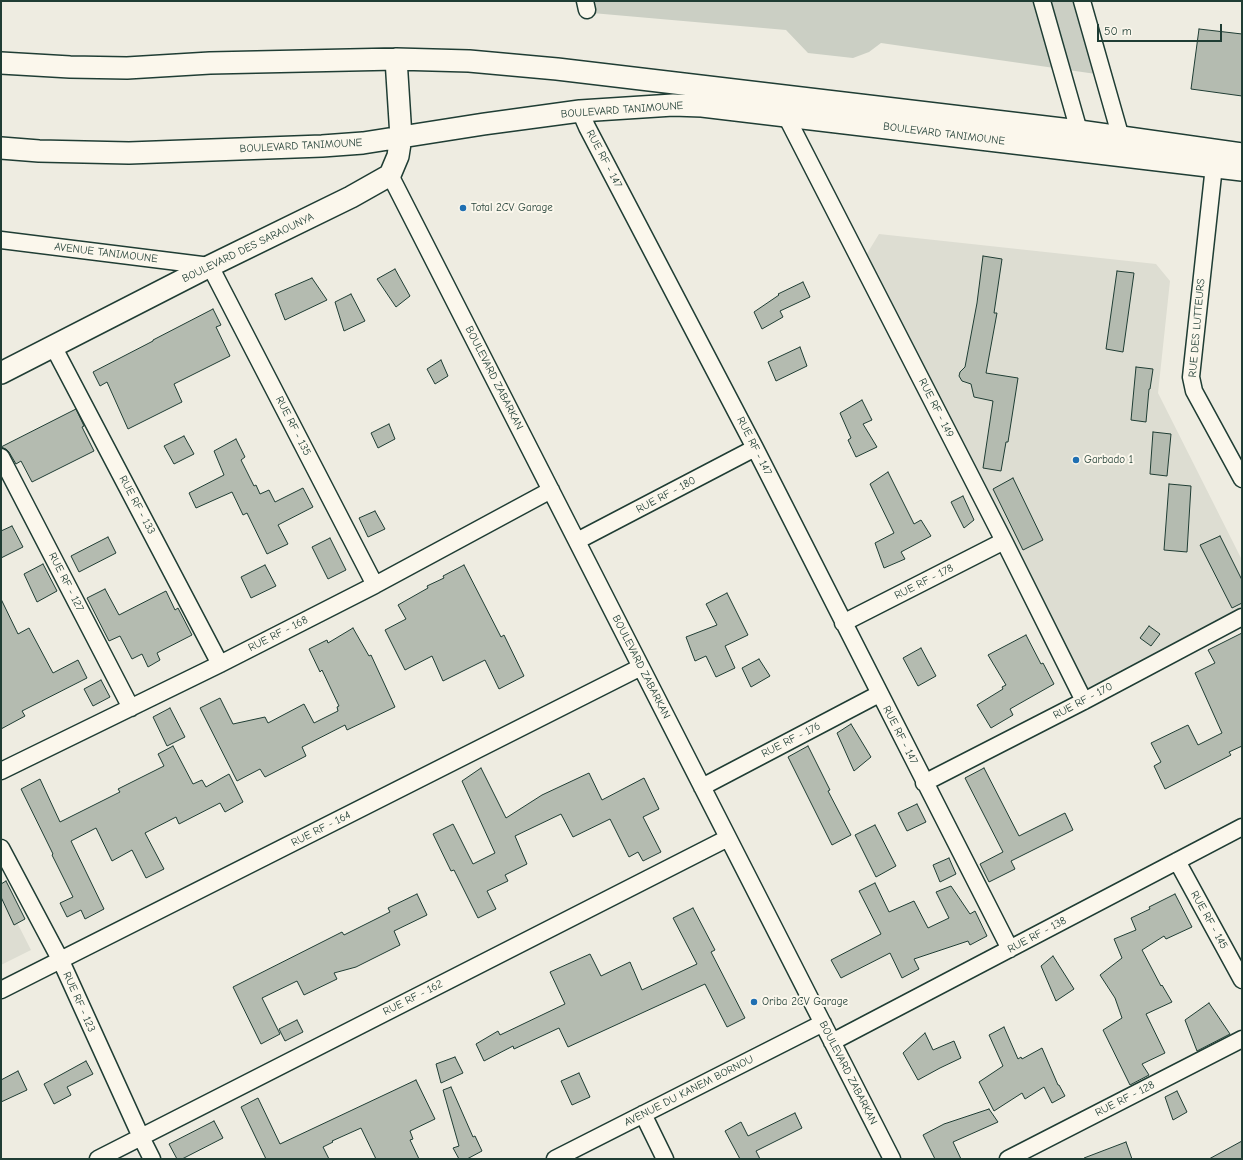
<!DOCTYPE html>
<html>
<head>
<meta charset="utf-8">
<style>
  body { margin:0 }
  #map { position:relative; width:1243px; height:1160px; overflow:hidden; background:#eeece1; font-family:"Comic Neue",sans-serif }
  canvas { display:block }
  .frame { position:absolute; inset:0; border:2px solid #1f3d34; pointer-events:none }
  .scale { position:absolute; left:1097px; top:24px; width:125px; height:18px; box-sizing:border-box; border:2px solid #1f3d34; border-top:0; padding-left:5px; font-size:12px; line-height:14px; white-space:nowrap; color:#1f3d34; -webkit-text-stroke:3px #fbf7ec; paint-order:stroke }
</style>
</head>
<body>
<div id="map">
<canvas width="1243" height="1160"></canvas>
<div class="frame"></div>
<div class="scale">50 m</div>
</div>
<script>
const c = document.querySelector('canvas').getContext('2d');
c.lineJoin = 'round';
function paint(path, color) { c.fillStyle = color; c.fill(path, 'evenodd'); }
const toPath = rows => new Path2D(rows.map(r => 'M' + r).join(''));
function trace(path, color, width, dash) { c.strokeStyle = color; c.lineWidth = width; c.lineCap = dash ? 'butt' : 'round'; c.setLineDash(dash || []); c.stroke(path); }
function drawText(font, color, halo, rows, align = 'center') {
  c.font = font + ' "Comic Neue",sans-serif'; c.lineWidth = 4; c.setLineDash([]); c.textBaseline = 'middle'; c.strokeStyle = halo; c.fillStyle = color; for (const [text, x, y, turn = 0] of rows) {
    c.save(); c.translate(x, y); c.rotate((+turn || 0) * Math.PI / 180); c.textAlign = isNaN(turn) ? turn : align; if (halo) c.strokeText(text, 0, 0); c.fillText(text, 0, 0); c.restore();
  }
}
const built = toPath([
  [879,234,1156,264,1170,281,1158,393,1242,560,1242,609,1086,691,865,257],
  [1,891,31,950,1,965]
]);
const green = toPath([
  [590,1,1074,1,1096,74,881,43,869,52,853,58,808,53,786,30,592,13]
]);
const building = toPath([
  [1199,29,1242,34,1242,96,1191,89,1199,29],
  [983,256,1002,259,994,313,997,313,986,373,1018,378,1008,442,1006,442,1001,471,983,468,993,401,974,397,971,384,962,381,959,376,960,372,965,367,977,303,983,256],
  [395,269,410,296,396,307,377,279,395,269],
  [1117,271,1134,273,1123,352,1106,349,1117,271],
  [312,278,327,300,285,320,275,294,312,278],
  [803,282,810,297,780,311,783,317,762,329,754,312,779,295,778,294,803,282],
  [351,294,365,321,344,331,335,302,351,294],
  [213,309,221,325,216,327,230,356,174,384,182,402,128,429,107,382,100,386,93,372,153,341,153,340,213,309],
  [800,347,807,366,776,381,768,362,800,347],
  [441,360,448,376,435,384,427,369,441,360],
  [1136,367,1153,369,1150,389,1149,389,1146,422,1131,420,1136,367],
  [862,400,872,420,863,424,877,447,856,457,848,440,851,438,840,413,862,400],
  [76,409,84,426,82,427,94,451,32,482,21,461,16,464,9,452,6,449,1,447,76,409],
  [389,424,395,439,378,448,371,433,389,424],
  [1153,432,1171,434,1167,476,1150,474,1153,432],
  [184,436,194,454,174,464,164,446,184,436],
  [236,439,245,457,241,460,254,486,256,485,260,494,269,490,275,502,303,488,313,507,278,525,288,544,267,554,247,513,243,515,232,492,196,508,189,493,224,475,214,451,236,439],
  [888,472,914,524,921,520,931,536,901,552,905,559,884,568,875,543,894,533,870,484,888,472],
  [1013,478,1043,540,1023,550,993,489,1013,478],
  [1169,484,1191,486,1187,552,1164,550,1169,484],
  [963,496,974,520,964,528,951,502,963,496],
  [375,511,385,529,368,537,359,518,375,511],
  [12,526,23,547,1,558,1,531,12,526],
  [1220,536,1242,580,1242,603,1232,608,1200,545,1220,536],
  [108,537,116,553,79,572,71,556,108,537],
  [330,538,346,570,328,579,312,547,330,538],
  [43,564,57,591,37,602,24,574,43,564],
  [265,565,276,586,251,598,241,577,265,565],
  [464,565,501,637,504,635,524,676,499,689,485,660,443,681,432,656,405,670,385,630,406,619,398,605,428,588,427,586,444,578,443,576,464,565],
  [105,589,119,615,166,591,175,610,178,608,192,635,157,653,160,660,148,667,142,654,132,659,120,636,109,641,87,598,105,589],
  [727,593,748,635,725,646,735,668,716,677,706,656,695,661,686,637,717,625,706,604,727,593],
  [1,599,18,634,29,628,53,673,78,660,87,678,22,711,25,716,1,729,1,599],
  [1149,626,1160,634,1151,646,1140,638,1149,626],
  [353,628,369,656,371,655,395,707,347,730,345,725,302,747,306,756,265,777,260,769,237,781,200,708,220,698,233,724,265,717,268,723,304,704,314,723,338,711,337,707,339,706,322,670,320,672,309,649,327,640,328,643,353,628],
  [1242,633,1242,746,1229,752,1231,755,1165,789,1154,766,1161,762,1151,743,1188,725,1198,745,1222,733,1195,673,1215,663,1208,650,1242,633],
  [1026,635,1041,664,1043,663,1054,684,1010,709,1013,715,991,728,977,705,1003,689,1002,687,1006,685,988,655,1026,635],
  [921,648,936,676,918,686,903,658,921,648],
  [759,659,770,676,751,687,742,668,759,659],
  [101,680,110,697,93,706,84,689,101,680],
  [170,708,185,737,167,746,153,717,170,708],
  [851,724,871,757,854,771,837,733,851,724],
  [173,746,193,784,202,780,206,787,229,774,243,802,225,812,220,803,179,824,176,817,145,833,164,869,146,878,132,850,112,861,96,828,71,841,104,909,85,919,81,910,67,917,60,903,73,897,52,855,53,854,21,789,40,779,60,822,120,792,118,789,164,766,158,754,173,746],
  [808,746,830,790,828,791,851,835,832,845,788,757,808,746],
  [481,768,506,818,542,795,589,773,602,800,644,778,659,809,643,817,661,852,643,861,638,852,629,857,610,819,573,837,561,814,515,836,527,864,505,875,508,881,487,891,496,909,478,918,454,870,451,871,433,834,453,824,473,864,495,853,462,781,481,768],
  [984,768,1019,836,1065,813,1073,830,1011,861,1015,869,989,882,980,864,1003,852,965,778,984,768],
  [917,804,926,822,907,831,898,813,917,804],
  [875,825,896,866,876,877,855,835,875,825],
  [949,858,956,874,940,882,933,865,949,858],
  [6,881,25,919,14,925,1,897,1,884,6,881],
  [875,883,889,912,914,901,928,928,949,918,936,892,951,886,970,914,975,911,987,936,970,945,968,941,914,959,919,969,902,978,890,953,841,978,831,960,881,934,859,891,875,883],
  [417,894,427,915,394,931,400,945,356,967,334,973,337,979,304,995,297,981,262,998,280,1034,261,1044,233,987,342,932,344,935,390,912,388,908,417,894],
  [1175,894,1192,927,1166,939,1164,936,1142,950,1161,986,1162,985,1172,1002,1146,1014,1165,1053,1142,1064,1149,1075,1130,1085,1103,1030,1122,1018,1115,998,1100,975,1122,958,1114,939,1136,930,1131,918,1150,909,1149,907,1175,894],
  [693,908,715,950,711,952,745,1018,727,1027,705,984,568,1047,559,1028,514,1049,513,1046,484,1061,476,1044,498,1031,500,1035,565,1004,550,972,590,954,601,976,630,962,642,990,697,964,673,918,693,908],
  [1053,956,1074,989,1056,1001,1041,966,1053,956],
  [1209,1003,1230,1034,1197,1051,1185,1020,1209,1003],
  [297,1020,303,1032,285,1041,279,1029,297,1020],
  [1004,1027,1018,1059,1021,1057,1022,1059,1042,1048,1058,1085,1059,1085,1065,1096,1052,1103,1044,1087,1025,1099,1022,1093,994,1111,979,1082,1003,1066,989,1035,1004,1027],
  [925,1033,933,1050,954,1041,961,1058,940,1068,918,1080,903,1053,925,1033],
  [455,1057,463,1073,441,1083,436,1064,455,1057],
  [86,1061,93,1074,67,1087,71,1095,54,1104,44,1084,86,1061],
  [18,1071,27,1090,1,1102,1,1080,18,1071],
  [579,1073,590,1097,572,1105,561,1081,579,1073],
  [416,1080,435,1119,410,1131,413,1139,410,1140,419,1159,376,1159,361,1128,332,1141,333,1142,323,1147,329,1159,266,1159,241,1107,258,1098,280,1144,416,1080],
  [451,1087,473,1137,475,1136,482,1151,467,1159,459,1159,453,1148,459,1146,443,1090,451,1087],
  [1177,1091,1187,1112,1173,1120,1165,1097,1177,1091],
  [989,1109,998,1122,953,1142,961,1159,935,1159,923,1135,944,1124,989,1109],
  [795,1113,802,1128,756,1151,760,1159,740,1159,725,1131,741,1122,748,1136,795,1113],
  [214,1121,223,1138,182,1159,177,1159,169,1144,214,1121],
  [1242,1141,1242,1159,1209,1159,1242,1141],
  [1126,1142,1132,1159,1084,1159,1084,1158,1126,1142]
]);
const minor = toPath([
  [585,1,587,10],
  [1042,1,1079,131],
  [1082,1,1121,138],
  [580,111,587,127,755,448,1010,949],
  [786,116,1004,541,1084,701],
  [1214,166,1191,377,1194,391,1242,479],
  [390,175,892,1159],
  [1,240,210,266,375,585],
  [53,346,220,664],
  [1,457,131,708],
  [577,541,755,448],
  [843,623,1004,541],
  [1,771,220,664,375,585,551,490],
  [924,783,1084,701,1242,617],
  [702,787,879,694],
  [1,848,61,961,141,1137,152,1159],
  [1177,861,1242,980],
  [1,990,641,667],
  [832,1042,1242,827],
  [643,1114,665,1159],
  [98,1159,728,838],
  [555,1159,823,1023],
  [1008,1159,1242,1039]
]);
const major = toPath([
  [1,63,70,67,127,68,210,63,396,59,469,61,557,69,1079,131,1242,154],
  [1,148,39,151,129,153,322,146,363,143,484,124,580,111,673,105,702,106,786,116,1242,170],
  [1,373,210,266,351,197,390,175,398,156,401,137,396,59]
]);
const markers = [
  [463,208,4,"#1f6fb2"],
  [1076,460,4,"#1f6fb2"],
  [754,1002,4,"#1f6fb2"]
];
const streetNames = [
  ["BOULEVARD TANIMOUNE",622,110,-4],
  ["BOULEVARD TANIMOUNE",944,134,7],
  ["BOULEVARD TANIMOUNE",301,146,-3],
  ["RUE RF - 147",604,159,62],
  ["BOULEVARD DES SARAOUNYA",248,248,-26],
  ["AVENUE TANIMOUNE",106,253,7],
  ["RUE DES LUTTEURS",1197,328,-85],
  ["BOULEVARD ZABARKAN",494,378,63],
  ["RUE RF - 149",936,408,63],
  ["RUE RF - 135",293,426,63],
  ["RUE RF - 147",754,446,63],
  ["RUE RF - 180",666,495,-28],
  ["RUE RF - 133",137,505,62],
  ["RUE RF - 127",66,582,63],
  ["RUE RF - 178",924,582,-27],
  ["RUE RF - 168",278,634,-27],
  ["BOULEVARD ZABARKAN",641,667,63],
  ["RUE RF - 170",1083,701,-28],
  ["RUE RF - 147",900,735,63],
  ["RUE RF - 176",791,740,-27],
  ["RUE RF - 164",321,829,-27],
  ["RUE RF - 145",1209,920,61],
  ["RUE RF - 138",1037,935,-28],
  ["RUE RF - 162",413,998,-27],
  ["RUE RF - 123",79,1002,66],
  ["BOULEVARD ZABARKAN",848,1073,63],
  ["AVENUE DU KANEM BORNOU",689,1091,-27],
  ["RUE RF - 128",1125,1099,-27]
];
const poiNames = [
  ["Total 2CV Garage",471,208],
  ["Garbado 1",1084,460],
  ["Oriba 2CV Garage",762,1002]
];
paint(built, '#ddddd2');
paint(green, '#cbcfc4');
paint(building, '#b4bbb0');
trace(building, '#1f3d34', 1);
trace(minor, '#1f3d34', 19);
trace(major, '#1f3d34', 24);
trace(minor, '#fbf7ec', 16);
trace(major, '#fbf7ec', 21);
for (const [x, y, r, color] of markers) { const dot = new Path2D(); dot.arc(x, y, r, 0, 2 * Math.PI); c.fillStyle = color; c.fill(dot); trace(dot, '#fbf7ec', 1.5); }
drawText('11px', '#1f3d34', '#fbf7ec', streetNames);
drawText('11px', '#1f3d34', '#fbf7ec', poiNames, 'left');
</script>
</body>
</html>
